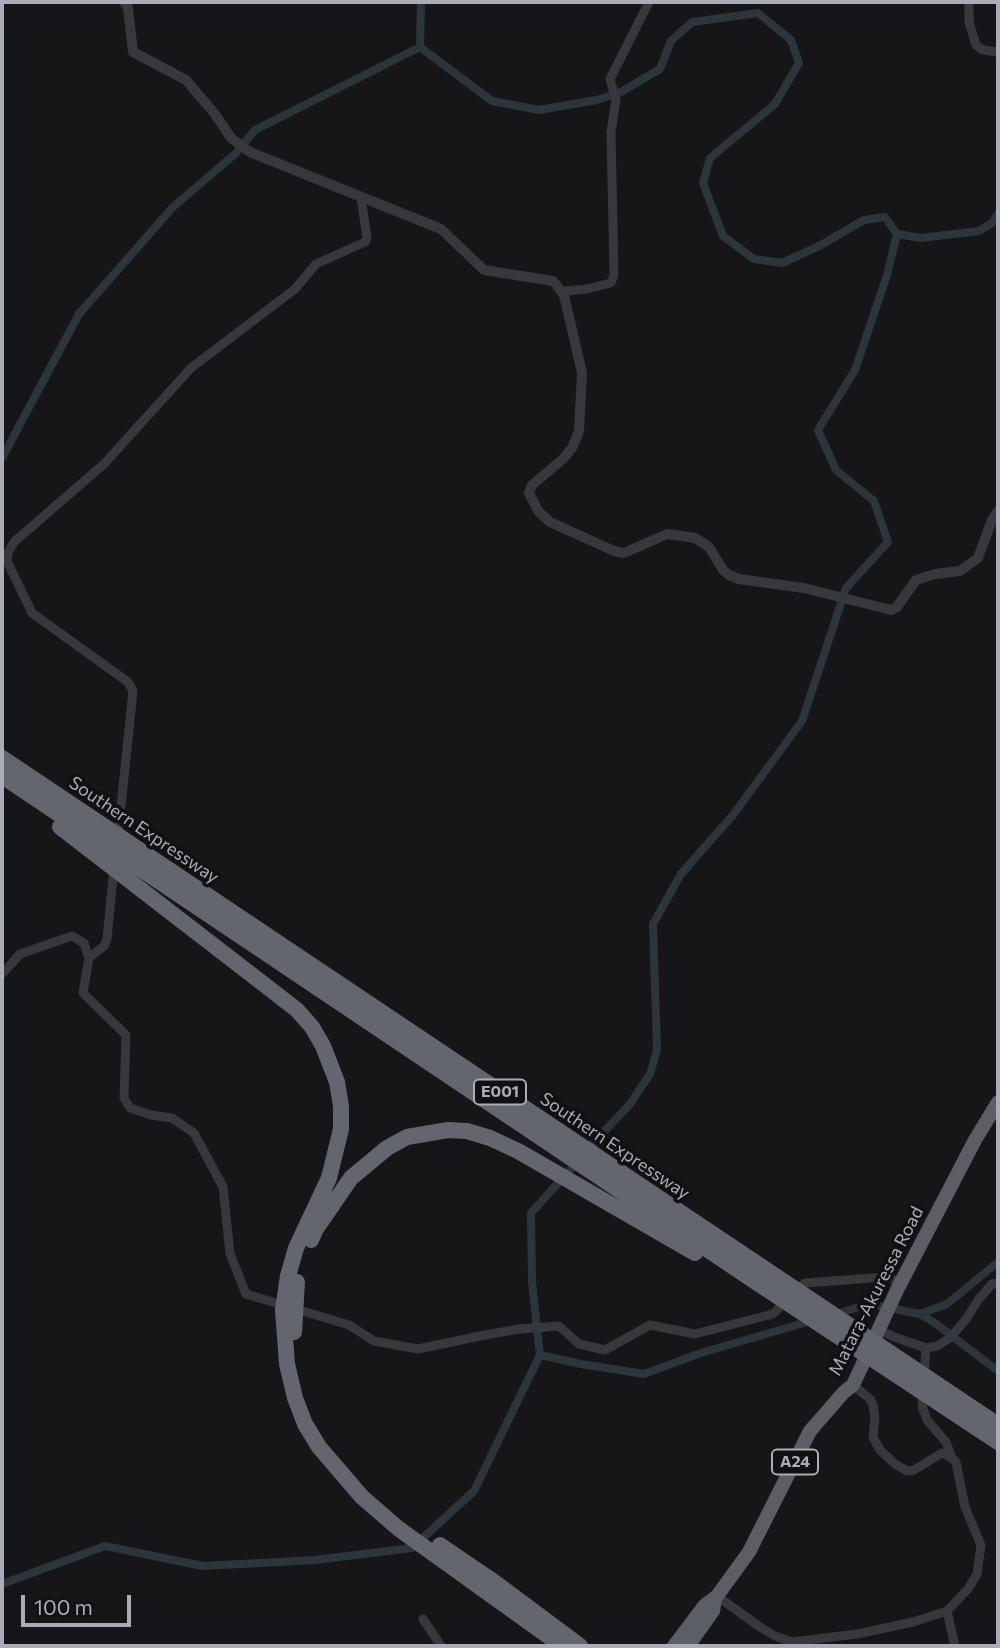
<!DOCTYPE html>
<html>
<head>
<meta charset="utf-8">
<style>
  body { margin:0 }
  #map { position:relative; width:1000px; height:1648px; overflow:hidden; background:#161618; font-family:Commissioner,sans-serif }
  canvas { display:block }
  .frame { position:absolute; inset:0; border:4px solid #a8adb8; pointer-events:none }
  .scale { position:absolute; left:21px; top:1595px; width:110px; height:32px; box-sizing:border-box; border:4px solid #a8adb8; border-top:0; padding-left:9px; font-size:21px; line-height:24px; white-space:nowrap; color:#a8adb8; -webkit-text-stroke:5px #111113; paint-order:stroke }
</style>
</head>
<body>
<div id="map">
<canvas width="1000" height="1648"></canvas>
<div class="frame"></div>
<div class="scale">100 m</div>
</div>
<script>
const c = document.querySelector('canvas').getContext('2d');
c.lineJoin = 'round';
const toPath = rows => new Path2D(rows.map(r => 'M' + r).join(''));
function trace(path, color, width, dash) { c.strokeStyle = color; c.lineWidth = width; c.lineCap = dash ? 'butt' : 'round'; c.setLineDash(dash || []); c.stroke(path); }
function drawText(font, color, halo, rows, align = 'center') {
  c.font = font + ' Commissioner,sans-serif'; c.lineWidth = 7; c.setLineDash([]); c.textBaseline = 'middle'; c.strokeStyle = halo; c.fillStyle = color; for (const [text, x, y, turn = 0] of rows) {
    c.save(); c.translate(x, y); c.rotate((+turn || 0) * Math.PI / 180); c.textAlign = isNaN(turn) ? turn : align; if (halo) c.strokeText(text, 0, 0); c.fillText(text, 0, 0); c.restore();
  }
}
const canal = toPath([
  [420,47,492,101,539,110,597,100,621,92,660,69,671,41,692,22,758,13,791,40,799,63,775,104,710,158,703,183,723,236,754,259,782,263,821,245,864,220,885,217,897,234,887,275,855,370,818,430,836,470,874,501,888,542,846,588,802,721,733,815,681,874,653,924,657,1050,650,1074,630,1104,587,1150],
  [897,234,921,238,979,231,992,223,998,214],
  [2,458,79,314,173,207,235,154,255,130,420,47,421,2],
  [920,1314,935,1323,998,1371],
  [833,1315,869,1304,920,1314,947,1304,998,1262],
  [540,1355,581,1364,644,1374,701,1353,814,1320],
  [2,1584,105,1546,203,1566,315,1560,412,1548,474,1491,540,1355,532,1282,531,1213,579,1160]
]);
const minor = toPath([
  [969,2,969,22,976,45,983,50,998,52],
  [564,295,566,291,587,289,611,283,614,275,611,132,616,100,610,79,649,2],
  [118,835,133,691,128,682,32,613,7,561,8,553,14,542,104,464,191,368,295,289,316,264,365,242,367,238,361,197],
  [89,958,104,946,107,939,114,867],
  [2,974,20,954,72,936,84,943,89,958,83,993,126,1035,124,1098,130,1108,151,1115,172,1118,194,1133,223,1187,230,1254,246,1294,349,1325,374,1341,418,1349,485,1335,519,1329,559,1326,579,1344,605,1350,650,1325,695,1334,769,1315,774,1313,791,1295,805,1283,886,1277,901,1282],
  [878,1329,894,1337,926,1348,937,1346,950,1338,967,1318,978,1300,992,1284,998,1283],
  [924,1377,926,1348],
  [923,1391,922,1406,927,1420,946,1442,952,1458],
  [717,1596,760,1627,775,1636,792,1642,857,1634,913,1622,947,1611,968,1589,977,1574,981,1545,965,1507,956,1462,952,1458,942,1453,914,1470,907,1471,895,1464,880,1450,873,1437,875,1418,873,1405,870,1399,853,1385],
  [947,1611,955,1646],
  [423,1619,441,1646]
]);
const tertiary = toPath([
  [124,2,128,8,133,52,186,80,215,114,231,138,250,152,441,229,484,270,553,281,564,295,582,373,579,431,572,448,563,459,532,485,529,493,539,512,550,522,614,551,624,553,667,534,695,538,709,547,723,570,729,575,739,579,804,588,891,610,897,607,916,580,935,574,960,571,978,558,992,520,998,511]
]);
const trunk = toPath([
  [674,1646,705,1605,717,1596,749,1552,810,1431,844,1392,853,1385,897,1290,975,1140,998,1102],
  [688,1646,713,1611,715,1599]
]);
const motorway = toPath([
  [2,758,998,1425],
  [2,776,753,1280,998,1442],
  [60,827,270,989,297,1010,312,1027,323,1046,337,1082,341,1106,341,1129,329,1178,296,1248,288,1276,283,1310,287,1364,295,1398,305,1424,319,1447,362,1497,399,1529,562,1646],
  [311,1240,316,1229,351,1178,387,1148,407,1137,448,1130,467,1131,490,1138,518,1151,695,1253],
  [294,1332,297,1282],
  [440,1545,490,1579,580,1646]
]);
const shields = [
  [500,1092,52],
  [795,1462,46]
];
const shieldNames = [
  ["E001",500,1092],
  ["A24",795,1462]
];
const streetNames = [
  ["Southern Expressway",144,830,34],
  ["Southern Expressway",615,1146,34],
  ["Matara-Akuressa Road",876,1291,-63]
];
trace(canal, '#2c353c', 8);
trace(minor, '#37383d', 9);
trace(tertiary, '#37383d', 10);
trace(trunk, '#5b5e65', 14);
trace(motorway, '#63666e', 16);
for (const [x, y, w] of shields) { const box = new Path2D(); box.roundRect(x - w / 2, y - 12.5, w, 25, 5); c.fillStyle = '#111113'; c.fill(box); trace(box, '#a8adb8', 2); }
drawText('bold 16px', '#a8adb8', null, shieldNames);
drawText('18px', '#a8adb8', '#111113', streetNames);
</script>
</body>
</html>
